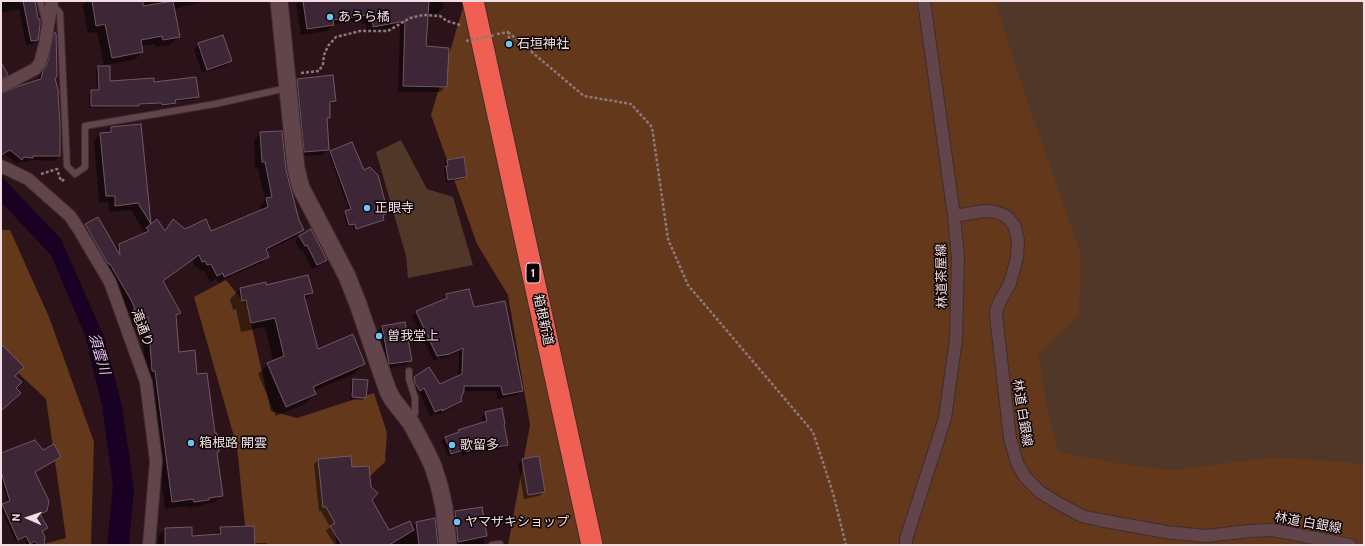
<!DOCTYPE html>
<html>
<head>
<meta charset="utf-8">
<style>
  body { margin:0 }
  #map { position:relative; width:1365px; height:546px; overflow:hidden; background:#2c131a; font-family:Cabin,sans-serif }
  canvas { display:block }
  .frame { position:absolute; inset:0; border:2px solid #f2dfe3; pointer-events:none }
  .north { position:absolute; left:8px; top:498px; width:40px; height:40px; -webkit-text-stroke:3px #0d0406; paint-order:stroke; rotate:272deg; font-size:11px; font-weight:700; line-height:16px; text-align:center; color:#f2dfe3 }
  .north::after { content:''; display:block; margin:auto; width:14px; height:18px; background:#f2dfe3; clip-path:polygon(50% 0,100% 100%,50% 72%,0 100%) }
</style>
</head>
<body>
<div id="map">
<canvas width="1365" height="546"></canvas>
<div class="frame"></div>
<div class="north">N</div>
</div>
<script>
const c = document.querySelector('canvas').getContext('2d');
c.lineJoin = 'round';
function paint(path, color) { c.fillStyle = color; c.fill(path, 'evenodd'); }
const toPath = rows => new Path2D(rows.map(r => 'M' + r).join(''));
function trace(path, color, width, dash) { c.strokeStyle = color; c.lineWidth = width; c.lineCap = dash ? 'butt' : 'round'; c.setLineDash(dash || []); c.stroke(path); }
function drawText(font, color, halo, rows, align = 'center') {
  c.font = font + ' Cabin,"Noto Sans JP",sans-serif'; c.lineWidth = 3; c.setLineDash([]); c.textBaseline = 'middle'; c.strokeStyle = halo; c.fillStyle = color; for (const [text, x, y, turn = 0] of rows) {
    c.save(); c.translate(x, y); c.rotate((+turn || 0) * Math.PI / 180); c.textAlign = isNaN(turn) ? turn : align; if (halo) c.strokeText(text, 0, 0); c.fillText(text, 0, 0); c.restore();
  }
}
const green = toPath([
  [946,1,1364,1,1364,482,1308,493,1031,456],
  [401,140,427,189,453,197,473,265,408,278,406,256,376,152]
]);
const forest = toPath([
  [465,1,995,1,1024,91,1081,255,1079,315,1038,355,1047,408,1058,452,1121,464,1171,470,1277,457,1364,464,1364,545,508,545,530,425,508,295,477,244,431,115],
  [1,230,10,230,49,317,94,442,91,545,40,545,66,538,46,399,1,357],
  [226,280,247,306,271,411,297,418,374,393,387,433,385,462,347,498,335,535,337,545,247,545,237,447,194,297]
]);
const water = toPath([
  [1,176,61,239,104,337,122,406,134,489,129,545,107,545,113,486,102,406,85,335,51,255,1,202]
]);
const shadow = toPath([
  [1,1,34,1,37,39,33,44,26,45,19,9,1,13],
  [87,1,201,1,199,3,173,9,178,37,170,45,155,47,154,44,141,46,142,52,134,60,104,65,97,32,88,33,83,5],
  [299,1,443,1,443,8,437,14,427,14,425,47,446,86,440,92,398,92,400,27,367,32,366,23,362,24,361,20,333,25,327,31,301,35,296,4],
  [55,33,54,78,57,95,59,156,54,161,29,160,27,162,19,162,17,164,4,154,1,156,1,95,37,82,39,77,43,71,50,38],
  [199,44,230,61,226,66,202,73,194,49],
  [98,67,109,82,153,83,197,97,195,99,174,102,172,105,160,107,160,104,138,105,136,107,89,108,89,93,91,91,97,91,96,70],
  [297,80,335,100,329,106,329,118,326,121,328,150,323,155,300,156,292,86],
  [140,125,150,226,164,231,174,220,185,230,210,232,261,211,260,206,265,200,258,168,255,169,254,140,260,133,285,171,298,220,302,230,296,237,266,251,268,256,261,263,218,282,216,279,210,282,204,270,200,271,198,267,196,268,192,260,163,282,180,313,175,317,178,353,196,375,218,452,216,454,221,495,215,502,204,504,201,506,187,508,187,506,165,509,148,377,146,377,141,323,131,328,79,232,85,225,97,218,115,249,119,245,140,235,144,231,131,210,109,212,108,202,99,203,94,141,101,134,105,134,111,128],
  [331,152,363,172,387,213,382,216,383,220,381,222,354,230,353,225,347,227,344,214,349,211,329,154],
  [447,160,466,177,464,179,446,182,444,169,446,167,445,162],
  [299,237,326,260,322,264,312,269,302,249,300,250,295,241],
  [265,283,265,286,312,293,305,300,317,351,364,364,354,374,314,391,315,394,305,404,276,416,258,374,268,364,273,361,265,327,241,332,236,309,233,310,230,299,240,289],
  [446,295,473,308,522,391,517,395,498,399,496,391,463,391,460,398,461,401,456,406,438,415,437,413,430,416,419,392,415,394,409,383,428,368,440,385,458,377,459,352,445,358,440,359,418,313,415,313,442,301,442,300],
  [415,313,438,360,433,360,412,316],
  [382,327,411,360,406,365,385,369,378,331],
  [353,380,365,397,363,400,350,399,351,382],
  [501,409,504,424,503,425,507,445,503,448,490,451,489,447,462,456,462,453,459,453,448,457,442,441,446,437,455,434,458,431,483,423,482,417,485,413],
  [484,414,486,414,488,426],
  [43,451,60,457,34,473,46,510,40,515,46,528,41,532,43,545,35,545,33,543,27,545,24,538,15,541,1,508,3,505,8,503,1,480,1,454],
  [319,460,351,468,389,531,410,525,434,520,437,545,335,545,326,531,330,527,321,511,319,511,314,464],
  [522,460,544,492,539,496,524,499,518,464],
  [481,508,486,536,484,538,484,545,448,545,446,521,455,512],
  [221,528,254,543,267,543,267,545,158,545,158,537,165,529,191,537,214,536]
]);
const building = toPath([
  [23,1,35,1,38,19,40,19,40,25,38,40,31,41,23,1],
  [92,1,143,1,143,6,173,1,180,37,163,40,162,36,141,40,143,52,112,58,105,24,96,26,92,1],
  [303,1,429,1,426,46,449,48,447,87,403,86,405,21,373,27,372,18,367,18,367,15,333,20,334,25,307,29,303,1],
  [54,32,56,33,57,77,55,78,59,94,58,94,60,124,60,156,33,156,33,158,24,157,22,160,10,150,1,155,1,94,19,86,41,79,43,71,47,65,54,32],
  [223,35,232,61,207,70,198,43,223,35],
  [1,62,8,75,1,79,1,62],
  [98,66,110,66,110,81,154,78,154,82,196,77,199,97,175,100,176,103,162,105,161,103,139,104,139,106,91,106,91,90,99,90,98,66],
  [333,75,336,101,330,102,330,118,327,118,329,150,304,152,297,79,333,75],
  [141,124,151,224,157,219,165,231,173,219,185,229,206,219,211,231,268,207,266,198,272,197,265,162,262,162,260,132,282,131,286,170,299,220,304,230,266,249,269,257,224,277,223,273,217,276,211,264,207,265,205,261,202,262,199,255,163,281,181,313,176,315,179,352,195,350,197,374,207,373,215,433,217,433,219,452,217,453,223,496,209,498,209,500,194,502,193,499,172,502,155,371,152,371,148,317,138,322,132,311,135,309,131,300,110,264,108,264,85,224,98,217,120,255,119,244,149,231,146,228,151,224,138,203,115,206,115,196,106,196,100,133,111,132,111,127,141,124],
  [352,142,364,170,370,167,378,175,388,213,383,215,384,220,356,229,355,224,349,225,345,211,351,209,330,151,352,142],
  [464,157,467,177,448,180,446,166,448,166,447,160,464,157],
  [311,229,327,260,317,265,307,245,305,246,299,236,311,229],
  [308,275,313,293,304,295,318,349,353,334,365,364,315,386,313,387,316,394,286,407,267,363,284,356,275,318,251,323,246,300,242,301,240,288,266,282,266,285,308,275],
  [469,289,474,307,505,301,523,391,503,395,501,386,464,386,464,391,461,398,462,401,442,411,442,409,435,412,424,388,420,391,415,383,414,377,429,367,440,384,462,374,463,348,450,354,437,356,416,311,447,298,446,294,469,289],
  [405,322,412,361,389,364,382,326,405,322],
  [1,344,24,367,15,376,22,382,16,388,21,393,1,411,1,344],
  [353,379,368,380,366,398,352,397,353,379],
  [502,408,505,424,504,424,508,445,493,448,493,444,466,452,465,450,464,450,451,454,445,437,459,432,458,430,487,421,485,412,502,408],
  [35,440,43,450,54,444,61,457,35,472,49,501,47,511,40,514,48,528,42,531,45,537,44,545,38,545,35,541,30,544,26,536,18,540,2,504,10,501,1,472,1,453,35,440],
  [351,456,352,467,369,466,371,487,378,493,372,500,389,530,410,521,414,530,389,545,342,545,330,526,335,523,326,507,323,507,318,459,351,456],
  [539,456,545,492,528,495,522,459,539,456],
  [482,507,487,536,458,542,455,511,482,507],
  [435,518,438,545,419,545,416,522,435,518],
  [254,526,255,545,165,545,165,528,192,527,192,536,221,534,220,527,254,526]
]);
const path = toPath([
  [508,32,584,96,631,104,652,127,668,239,688,285,813,432,833,493,846,545],
  [497,34,508,32,510,44],
  [301,73,319,71,323,64,324,55,328,46,336,37,360,31,388,31,410,18,423,15,440,16,447,21,460,25],
  [41,174,57,169,61,181,66,179]
]);
const lane = toPath([
  [40,1,46,23],
  [52,4,60,13,67,166,75,174,85,167,85,126,215,104,287,88],
  [409,371,409,379,415,398,415,413,411,421],
  [492,545,500,544]
]);
const street = toPath([
  [1,87,35,69,40,63,45,44,52,1],
  [1,166,28,179,70,216,78,228,110,282,146,382,156,461,149,545],
  [954,216,985,211,996,212,1006,216,1014,225,1018,240,1017,258,1010,283,999,303,996,312,997,324,1010,438,1017,463,1025,477,1040,492,1058,503,1082,516,1100,520,1166,532,1206,536,1249,531,1273,530,1350,545],
  [906,545,906,539,945,418,956,339,958,258,954,216,924,1]
]);
const secondary = toPath([
  [279,1,296,168,301,188,347,276,358,304,388,391,393,400,411,423,425,449,433,466,439,485,444,507,448,545]
]);
const highway = toPath([
  [473,1,592,545]
]);
const pathBridge = toPath([
  [466,41,495,35]
]);
const markers = [
  [330,17,4,"#72c1f5"],
  [509,44,4,"#72c1f5"],
  [367,208,4,"#72c1f5"],
  [379,336,4,"#72c1f5"],
  [191,443,4,"#72c1f5"],
  [452,445,4,"#72c1f5"],
  [457,522,4,"#72c1f5"]
];
const shields = [
  [533,273,14]
];
const shieldNames = [
  ["1",533,273]
];
const poiNames = [
  ["あうら橘",338,17],
  ["石垣神社",517,44],
  ["正眼寺",375,208],
  ["曽我堂上",387,336],
  ["箱根路 開雲",199,443],
  ["歌留多",460,445],
  ["ヤマザキショップ",465,522]
];
const streetNames = [
  ["林道茶屋線",942,276,-91],
  ["箱根新道",543,320,78],
  ["滝通り",142,328,70],
  ["林道 白銀線",1022,413,81],
  ["林道 白銀線",1308,523,10]
];
const waterNames = [
  ["須雲川",99,354,73]
];
paint(green, '#513727');
paint(forest, '#63381b');
paint(water, '#180122');
paint(shadow, '#0007');
paint(building, '#3d2636');
trace(building, '#715768', 1);
trace(lane, '#402d31', 8);
trace(street, '#402d31', 14);
trace(secondary, '#402d31', 19);
trace(highway, '#402d31', 23);
trace(path, '#8e787d', 2.5, [3, 2]);
trace(lane, '#62444b', 6);
trace(street, '#62444b', 12);
trace(secondary, '#62444b', 17);
trace(highway, '#ef6052', 21);
trace(pathBridge, '#8e787d', 2.5, [3, 2]);
for (const [x, y, r, color] of markers) { const dot = new Path2D(); dot.arc(x, y, r, 0, 2 * Math.PI); c.fillStyle = color; c.fill(dot); trace(dot, '#0d0406', 1.5); }
for (const [x, y, w] of shields) { const box = new Path2D(); box.roundRect(x - w / 2, y - 10, w, 20, 3); c.fillStyle = '#0d0406'; c.fill(box); trace(box, '#f2dfe3', 1); }
drawText('bold 12px', '#f2dfe3', null, shieldNames);
drawText('13px', '#f2dfe3', '#0d0406', poiNames, 'left');
drawText('13px', '#f2dfe3', '#0d0406', streetNames);
drawText('italic 14px', '#ebc7fe', '#0d0406', waterNames);
</script>
</body>
</html>
